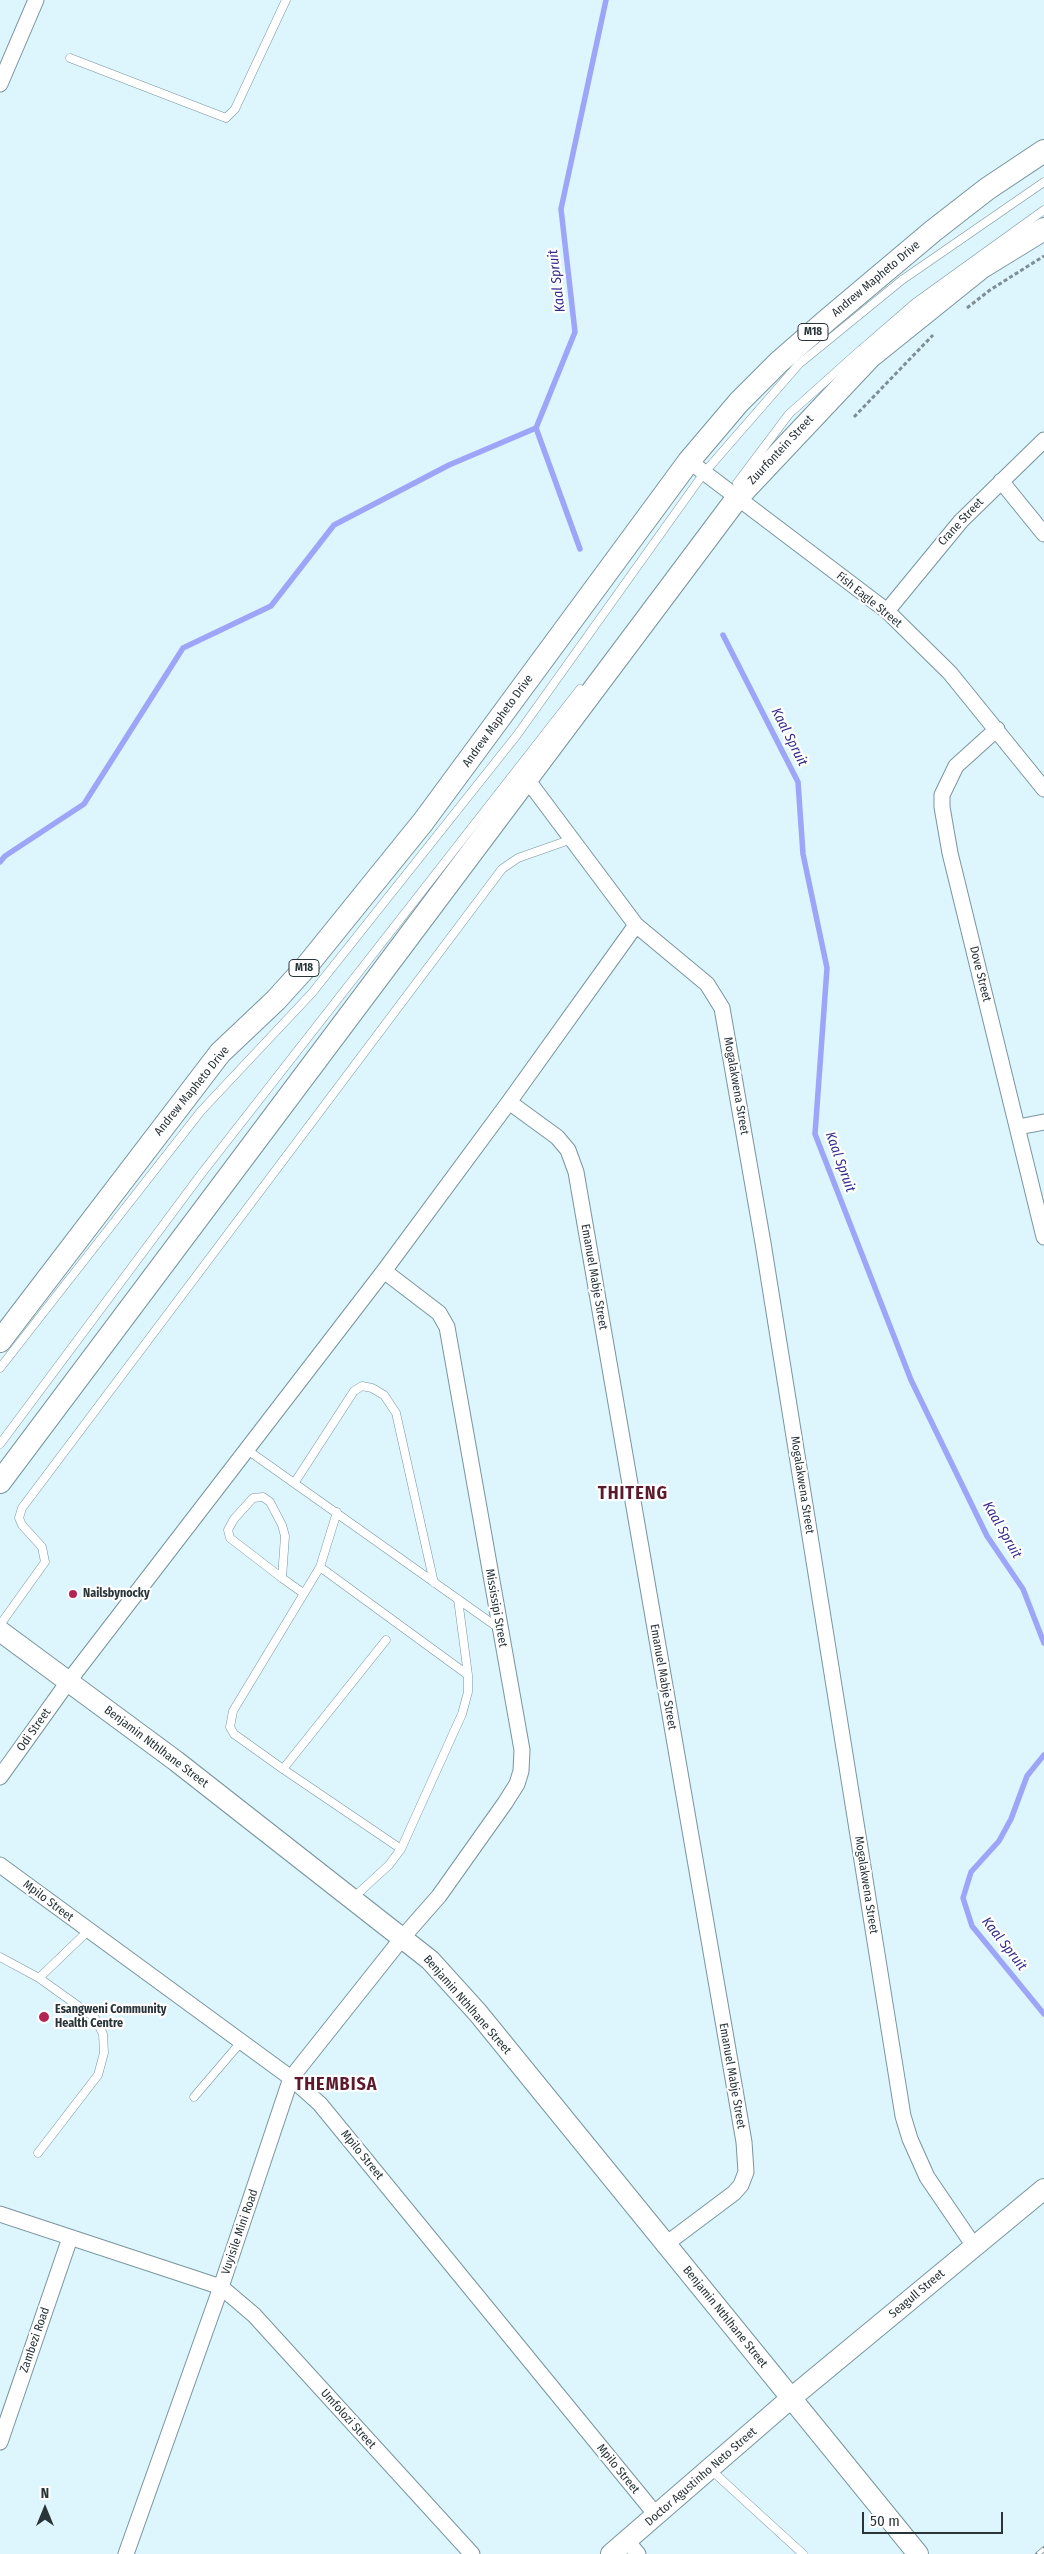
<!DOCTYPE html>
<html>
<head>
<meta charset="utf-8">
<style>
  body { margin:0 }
  #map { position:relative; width:1044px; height:2554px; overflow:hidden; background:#ddf5fd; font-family:"Fira Sans Condensed",sans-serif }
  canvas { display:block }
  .north { position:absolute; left:20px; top:2484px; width:50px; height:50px; -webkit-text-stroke:4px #fff; paint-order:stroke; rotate:0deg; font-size:14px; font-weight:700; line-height:20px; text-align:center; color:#283438 }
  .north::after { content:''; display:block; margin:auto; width:18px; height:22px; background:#283438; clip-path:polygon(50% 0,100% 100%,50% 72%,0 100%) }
  .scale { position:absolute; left:862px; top:2512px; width:141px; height:22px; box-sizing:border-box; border:2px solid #283438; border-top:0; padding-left:6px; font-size:15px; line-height:18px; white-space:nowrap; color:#283438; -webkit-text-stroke:4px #fff; paint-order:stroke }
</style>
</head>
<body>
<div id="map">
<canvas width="1044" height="2554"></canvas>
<div class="north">N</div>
<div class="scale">50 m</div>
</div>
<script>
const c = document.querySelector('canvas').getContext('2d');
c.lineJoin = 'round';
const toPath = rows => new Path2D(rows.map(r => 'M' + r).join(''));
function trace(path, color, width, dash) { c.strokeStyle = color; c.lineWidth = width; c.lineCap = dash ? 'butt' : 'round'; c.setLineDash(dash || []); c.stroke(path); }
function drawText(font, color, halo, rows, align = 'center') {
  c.font = font + ' "Fira Sans Condensed",sans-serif'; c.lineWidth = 4.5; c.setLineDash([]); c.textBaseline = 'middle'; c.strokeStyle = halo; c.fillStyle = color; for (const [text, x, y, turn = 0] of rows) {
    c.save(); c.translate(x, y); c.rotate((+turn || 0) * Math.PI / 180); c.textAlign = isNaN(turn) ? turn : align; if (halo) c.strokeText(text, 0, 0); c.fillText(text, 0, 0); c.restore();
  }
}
const stream = toPath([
  [580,549,536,428,575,332,561,209,606,0],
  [723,635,798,782,803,854,827,968,815,1134,911,1380,987,1536,1023,1589,1044,1643],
  [0,862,5,856,84,804,183,648,271,606,334,525,449,465,536,428],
  [1044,1755,1027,1776,1011,1819,999,1841,971,1872,963,1898,972,1926,1044,2014]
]);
const path = toPath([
  [967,308,990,290,1044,256],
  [854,417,933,335]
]);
const lane = toPath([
  [70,58,226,118,235,109,286,0],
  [737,483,789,414,856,354,915,303,1044,210],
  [0,1368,201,1111,312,993,517,735,704,473,799,364,902,280,1044,182],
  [0,1444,202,1173,580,689],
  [246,1449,500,1629],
  [295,1482,354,1391,362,1386,372,1388,384,1395,396,1413,434,1583],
  [337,1512,320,1567,233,1711,230,1727,234,1734,283,1769,401,1849],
  [320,1567,468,1675],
  [282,1578,285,1536,282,1525,270,1502,263,1497,253,1498,234,1519,228,1530,230,1538,282,1578,303,1593],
  [0,1625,45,1562,42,1547,22,1525,19,1518,22,1508,502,869,518,858,572,839],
  [283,1769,386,1640],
  [353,1898,389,1865,401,1849,462,1714,468,1692,468,1675,458,1599],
  [0,1957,39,1978],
  [194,2097,241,2042],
  [38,2153,98,2075,104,2053,103,2034,95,2018,39,1978,88,1931],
  [710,2469,803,2554]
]);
const street = toPath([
  [0,84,36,0],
  [689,461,887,611,950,673,1044,789],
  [1001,481,1044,534],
  [887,611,961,521,1044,440],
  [997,729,956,766,942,795,942,807,950,853,1044,1237],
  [526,778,636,925,707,984,722,1008,763,1243,903,2116,910,2139,927,2177,974,2246],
  [509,1102,557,1137,568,1150,576,1172,744,2142,746,2172,741,2185,734,2193,666,2244],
  [1018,1127,1044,1122],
  [0,1777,68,1682,384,1271,509,1102,636,925],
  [0,1865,291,2078,320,2104,657,2516],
  [0,2214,221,2287,254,2315,472,2554],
  [0,2442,70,2238],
  [627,2541,638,2554],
  [126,2554,221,2287,291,2078,403,1937,439,1896,505,1803,517,1784,521,1771,522,1750,447,1327,439,1313,384,1271]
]);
const secondary = toPath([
  [0,1631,176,1761,430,1960,478,2013,918,2554],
  [611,2554,790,2399,1044,2189]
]);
const primary = toPath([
  [0,1341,220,1053,276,1000,305,968,423,822,689,461,739,402,779,362,826,321,933,231,987,189,1044,151],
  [0,1482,738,497,870,357,982,267,1044,229]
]);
const rail = toPath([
  [1038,2554,1044,2549]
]);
const markers = [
  [73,1594,5,"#b42453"],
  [44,2017,6,"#b42453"]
];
const shields = [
  [813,332,30],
  [304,968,30]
];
const shieldNames = [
  ["M18",813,332],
  ["M18",304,968]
];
const streetNames = [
  ["Andrew Mapheto Drive",876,279,-40],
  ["Zuurfontein Street",781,450,-47],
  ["Crane Street",961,522,-47],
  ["Fish Eagle Street",869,600,39],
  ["Andrew Mapheto Drive",498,721,-54],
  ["Dove Street",980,974,76],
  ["Mogalakwena Street",736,1086,80],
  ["Andrew Mapheto Drive",192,1091,-51],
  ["Emanuel Mabje Street",594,1277,80],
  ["Mogalakwena Street",802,1485,81],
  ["Mississipi Street",496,1608,80],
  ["Emanuel Mabje Street",663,1677,80],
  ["Odi Street",34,1730,-55],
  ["Benjamin Nthlhane Street",156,1747,37],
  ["Mogalakwena Street",866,1885,81],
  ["Mpilo Street",48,1901,37],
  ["Benjamin Nthlhane Street",467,2005,49],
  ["Emanuel Mabje Street",732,2076,80],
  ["Mpilo Street",362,2155,51],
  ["Vuyisile Mini Road",240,2232,-71],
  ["Seagull Street",917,2294,-40],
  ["Benjamin Nthlhane Street",725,2317,51],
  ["Zambezi Road",35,2340,-71],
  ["Umfolozi Street",348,2419,48],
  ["Mpilo Street",618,2469,51],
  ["Doctor Agustinho Neto Street",701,2477,-41]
];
const poiNames = [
  ["Nailsbynocky",83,1594],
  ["Esangweni Community",55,2010],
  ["Health Centre",55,2024]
];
const waterNames = [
  ["Kaal Spruit",557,281,-97],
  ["Kaal Spruit",789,737,63],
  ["Kaal Spruit",840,1162,70],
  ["Kaal Spruit",1002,1530,60],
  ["Kaal Spruit",1004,1944,52]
];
const districtNames = [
  ["THITENG",633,1494],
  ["THEMBISA",336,2085]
];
trace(stream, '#9da5f8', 5.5);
trace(lane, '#79959e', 9);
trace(street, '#79959e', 17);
trace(secondary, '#79959e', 22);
trace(primary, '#79959e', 24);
trace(path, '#7d8f95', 3, [4, 2.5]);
trace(lane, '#fff', 8);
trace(street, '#fff', 15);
trace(secondary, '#fff', 20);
trace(primary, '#fff', 22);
trace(rail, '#7b8c92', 5.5);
trace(rail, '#fff', 4, [11]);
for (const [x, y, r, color] of markers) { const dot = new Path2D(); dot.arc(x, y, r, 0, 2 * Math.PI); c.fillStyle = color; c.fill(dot); trace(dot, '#fff', 2); }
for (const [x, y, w] of shields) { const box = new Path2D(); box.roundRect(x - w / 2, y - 8.5, w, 17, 4); c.fillStyle = '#fff'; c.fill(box); trace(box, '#283438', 1); }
drawText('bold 11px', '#283438', null, shieldNames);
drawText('12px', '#283438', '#fff', streetNames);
drawText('bold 12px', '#283438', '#fff', poiNames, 'left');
drawText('italic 14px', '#332d8b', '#fff', waterNames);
c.letterSpacing = '1px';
drawText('bold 18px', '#5e1a2d', '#fff', districtNames);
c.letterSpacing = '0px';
</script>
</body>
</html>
